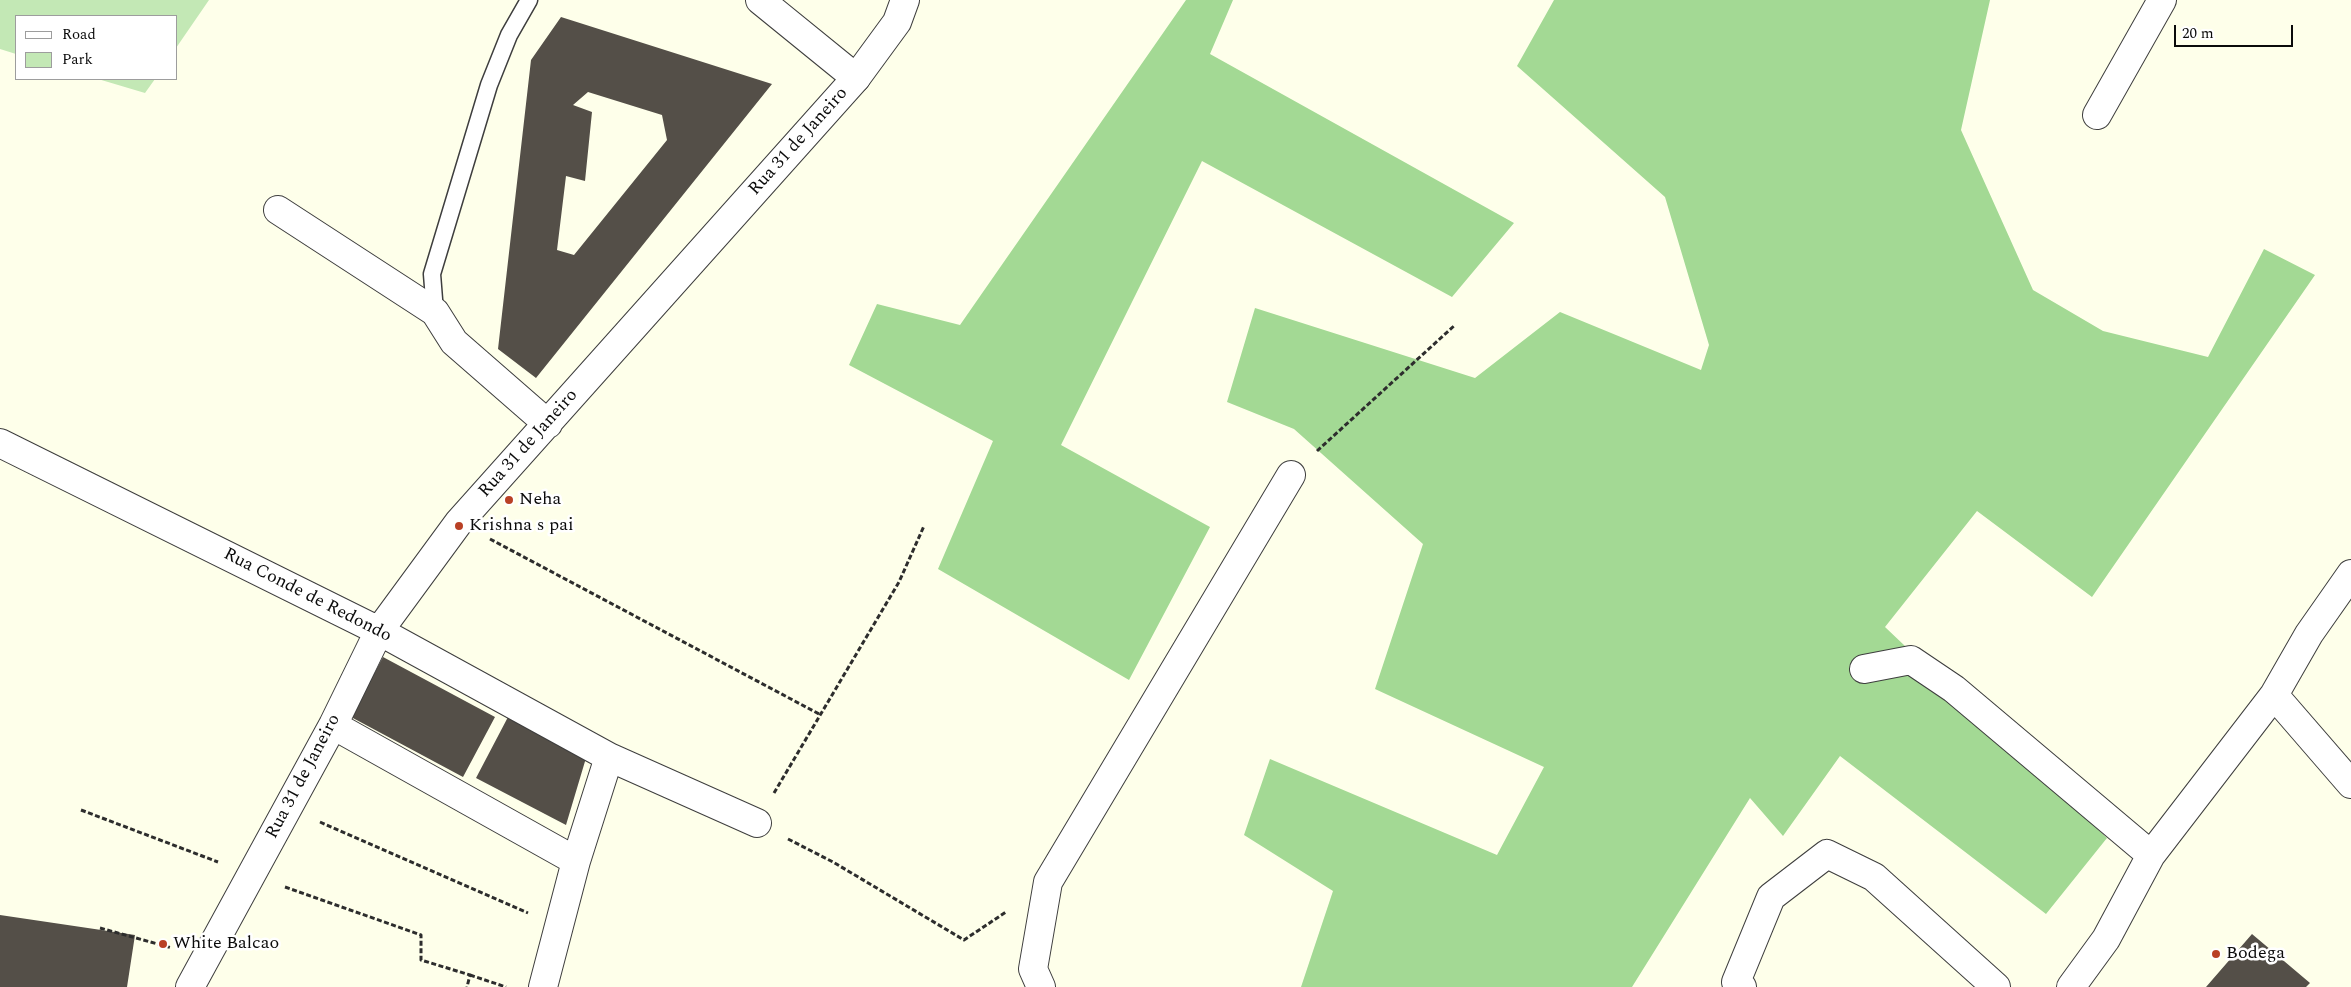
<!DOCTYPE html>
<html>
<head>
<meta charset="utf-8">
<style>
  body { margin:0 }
  #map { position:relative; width:2351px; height:987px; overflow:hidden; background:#feffea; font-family:Spectral,serif }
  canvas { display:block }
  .legend { position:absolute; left:15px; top:15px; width:162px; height:65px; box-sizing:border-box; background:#fff; border:1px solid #9d9d9d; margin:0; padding:6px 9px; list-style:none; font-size:15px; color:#0b0b0b }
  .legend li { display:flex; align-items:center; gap:10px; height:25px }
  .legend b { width:25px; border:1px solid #9d9d9d }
  .scale { position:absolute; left:2174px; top:25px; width:119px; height:22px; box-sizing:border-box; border:2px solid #0b0b0b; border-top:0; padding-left:6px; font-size:15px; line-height:18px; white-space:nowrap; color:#0b0b0b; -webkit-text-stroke:4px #fff; paint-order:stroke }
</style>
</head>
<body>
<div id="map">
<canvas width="2351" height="987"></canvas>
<ul class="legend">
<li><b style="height:6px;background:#fff"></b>Road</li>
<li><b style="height:14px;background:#c3e8b5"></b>Park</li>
</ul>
<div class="scale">20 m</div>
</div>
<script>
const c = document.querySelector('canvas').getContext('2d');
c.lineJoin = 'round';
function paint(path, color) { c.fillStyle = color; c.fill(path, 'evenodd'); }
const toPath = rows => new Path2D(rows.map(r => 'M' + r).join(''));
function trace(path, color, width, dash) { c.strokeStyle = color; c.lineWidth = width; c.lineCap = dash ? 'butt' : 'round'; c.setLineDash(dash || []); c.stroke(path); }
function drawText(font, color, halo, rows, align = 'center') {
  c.font = font + ' Spectral,serif'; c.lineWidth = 5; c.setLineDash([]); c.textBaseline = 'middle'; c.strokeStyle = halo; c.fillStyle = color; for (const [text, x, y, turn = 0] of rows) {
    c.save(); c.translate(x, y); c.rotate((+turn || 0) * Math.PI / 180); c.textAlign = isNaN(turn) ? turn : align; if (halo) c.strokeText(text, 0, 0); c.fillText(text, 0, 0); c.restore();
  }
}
const green = toPath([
  [0,0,209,0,176,48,176,16,16,16,16,54,0,49],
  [98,79,155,79,145,93]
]);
const forest = toPath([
  [1186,0,1233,0,1210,54,1514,223,1452,297,1202,161,1061,445,1210,527,1129,680,938,569,993,441,849,365,877,304,960,325],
  [1554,0,1990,0,1961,130,2033,290,2103,331,2208,357,2264,249,2315,275,2092,597,1977,511,1885,627,2107,838,2046,914,1840,756,1783,836,1750,798,1632,987,1301,987,1333,891,1244,835,1270,759,1497,855,1544,767,1375,689,1423,544,1294,429,1227,402,1255,308,1475,378,1560,312,1701,370,1709,345,1665,197,1517,66]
]);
const building = toPath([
  [561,17,772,84,536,378,498,349,531,60],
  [588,92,662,115,667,140,574,255,557,250,566,176,585,181,592,112,573,105],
  [383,657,495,717,463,777,351,717],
  [508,717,586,758,566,825,476,778],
  [0,915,135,935,127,987,0,987],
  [2252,934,2310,983,2306,987,2206,987]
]);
const path = toPath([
  [1317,451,1455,325],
  [490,539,821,715],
  [774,793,899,582,924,526],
  [81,810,218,862],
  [320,822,528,913],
  [788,839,833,862,964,940,1006,912],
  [285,887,421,935,421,960,470,975,467,987],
  [100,928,172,948],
  [470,975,506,987]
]);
const service = toPath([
  [435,312,432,274,489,85,509,35,529,0]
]);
const minor = toPath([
  [2097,115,2162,0],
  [278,210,435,312,454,342,548,424],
  [0,443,379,631,609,757,757,823],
  [2351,574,2309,634,2274,695,2351,784],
  [1864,669,1911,660,1954,689,2151,855],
  [333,725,576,861],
  [190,987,333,725,379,631,459,522,856,78],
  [543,987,576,861,609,757],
  [1041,987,1033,969,1048,882,1291,475],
  [1742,987,1736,982,1771,897,1827,854,1874,877,1996,987],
  [2071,987,2106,939,2151,855,2274,695]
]);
const tertiary = toPath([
  [760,0,856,78,897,22,905,0]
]);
const markers = [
  [509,500,5,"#b94025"],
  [459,526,5,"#b94025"],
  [163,944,5,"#b94025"],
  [2216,954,5,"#b94025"]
];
const streetNames = [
  ["Rua 31 de Janeiro",799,142,-48],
  ["Rua 31 de Janeiro",529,444,-48],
  ["Rua Conde de Redondo",307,596,27],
  ["Rua 31 de Janeiro",304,777,-62]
];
const poiNames = [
  ["Neha",519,500],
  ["Krishna s pai",469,526],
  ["White Balcao",173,944],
  ["Bodega",2226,954]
];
paint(green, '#c3e8b5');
paint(forest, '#a3d994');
paint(building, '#544f48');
trace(service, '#3e3e3e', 19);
trace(minor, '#3e3e3e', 30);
trace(tertiary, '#3e3e3e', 30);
trace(path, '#2d2d2d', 3, [5, 2.5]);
trace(service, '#fff', 16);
trace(minor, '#fff', 28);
trace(tertiary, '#fff', 28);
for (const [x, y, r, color] of markers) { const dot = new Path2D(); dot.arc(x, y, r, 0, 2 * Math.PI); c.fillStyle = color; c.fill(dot); trace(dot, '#fff', 2); }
drawText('18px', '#0b0b0b', '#fff', streetNames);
drawText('18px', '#0b0b0b', '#fff', poiNames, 'left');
</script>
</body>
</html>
